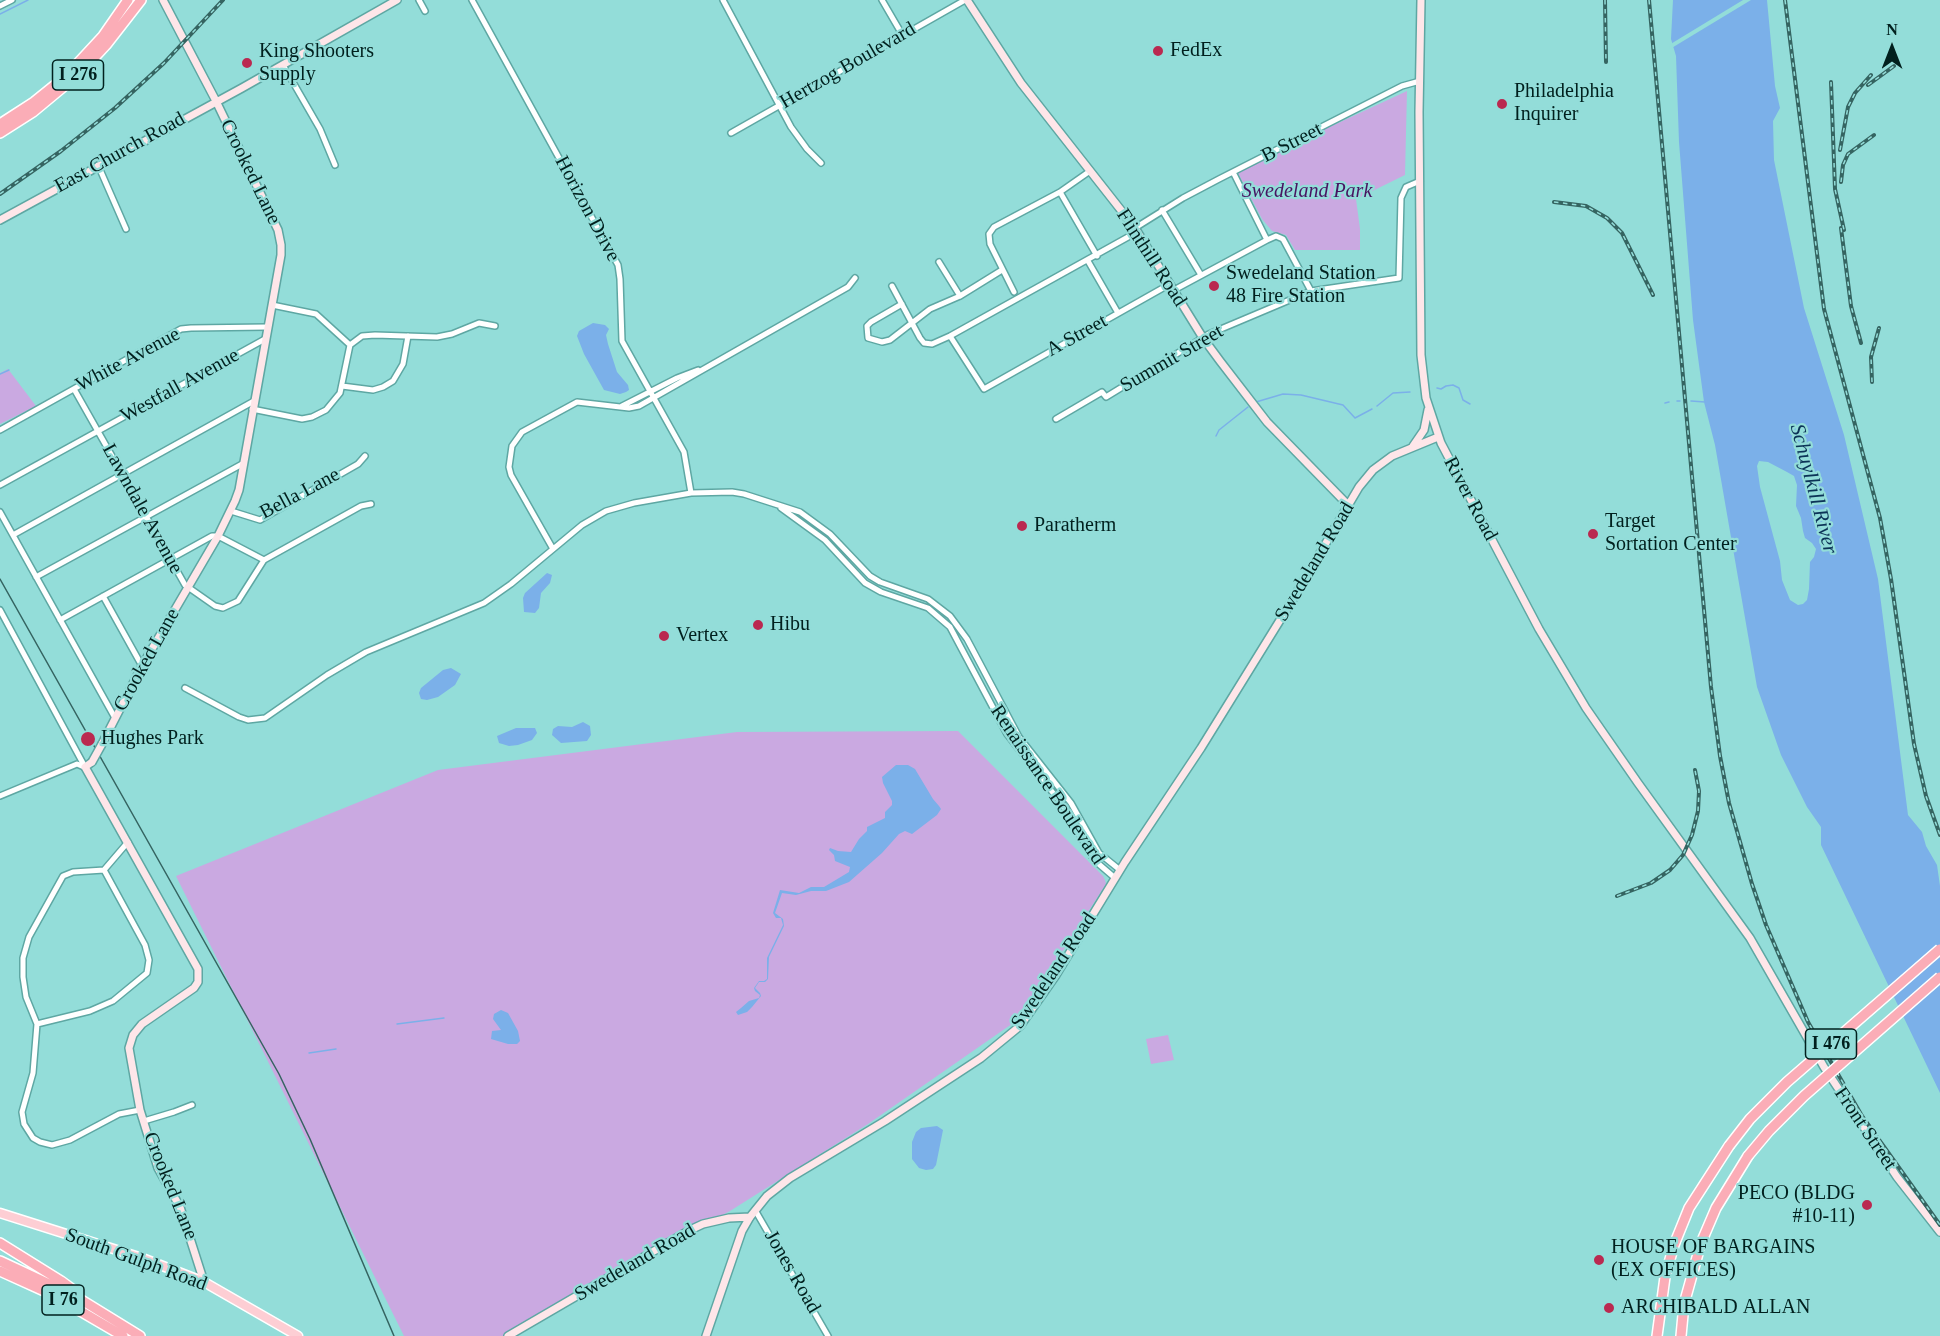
<!DOCTYPE html>
<html>
<head>
<meta charset="utf-8">
<style>
  body { margin:0 }
  #map { position:relative; width:1940px; height:1336px; overflow:hidden; background:#93ddd9; font-family:"Times New Roman",serif }
  canvas { display:block }
  .north { position:absolute; left:1862px; top:18px; width:60px; height:60px; -webkit-text-stroke:4px #93ddd9; paint-order:stroke; rotate:0deg; font-size:16px; font-weight:700; line-height:24px; text-align:center; color:#01201e }
  .north::after { content:''; display:block; margin:auto; width:21px; height:27px; background:#01201e; clip-path:polygon(50% 0,100% 100%,50% 72%,0 100%) }
</style>
</head>
<body>
<div id="map">
<canvas width="1940" height="1336"></canvas>
<div class="north">N</div>
</div>
<script>
const c = document.querySelector('canvas').getContext('2d');
c.lineJoin = 'round';
function paint(path, color) { c.fillStyle = color; c.fill(path, 'evenodd'); }
const toPath = rows => new Path2D(rows.map(r => 'M' + r).join(''));
function trace(path, color, width, dash) { c.strokeStyle = color; c.lineWidth = width; c.lineCap = dash ? 'butt' : 'round'; c.setLineDash(dash || []); c.stroke(path); }
function drawText(font, color, halo, rows, align = 'center') {
  c.font = font + ' "Times New Roman",serif'; c.lineWidth = 4.5; c.setLineDash([]); c.textBaseline = 'middle'; c.strokeStyle = halo; c.fillStyle = color; for (const [text, x, y, turn = 0] of rows) {
    c.save(); c.translate(x, y); c.rotate((+turn || 0) * Math.PI / 180); c.textAlign = isNaN(turn) ? turn : align; if (halo) c.strokeText(text, 0, 0); c.fillText(text, 0, 0); c.restore();
  }
}
const green = toPath([
  [1407,91,1405,175,1356,199,1360,229,1360,250,1295,250,1286,235,1272,231,1262,219,1238,173,1321,131],
  [8,369,36,406,0,424,0,373],
  [958,731,1103,876,1105,880,1106,884,1019,1019,868,1124,730,1211,503,1336,404,1336,176,876,438,770,737,732],
  [1168,1035,1174,1060,1151,1064,1146,1039]
]);
const water = toPath([
  [1673,0,1767,0,1775,86,1780,108,1773,121,1774,160,1804,308,1844,435,1878,579,1908,815,1922,832,1926,846,1937,865,1940,886,1940,1093,1821,845,1821,827,1807,807,1781,755,1757,687,1715,445,1704,402,1693,320,1679,142,1676,56,1671,39],
  [1759,461,1768,462,1787,472,1794,476,1797,485,1796,506,1801,518,1803,531,1805,538,1812,543,1816,549,1814,557,1810,562,1809,589,1807,600,1803,604,1798,605,1790,600,1782,580,1780,561,1760,487,1757,466],
  [593,323,605,325,609,329,606,335,608,344,617,372,628,385,629,390,626,392,620,394,604,390,584,354,577,336,579,331],
  [547,573,552,575,550,583,541,593,539,608,535,613,524,612,523,598,525,593],
  [451,668,461,674,455,685,438,697,427,700,421,699,419,693,421,688,443,670],
  [583,722,590,726,591,735,587,741,561,743,552,735,553,729,558,726,572,727],
  [516,728,535,728,537,733,532,740,518,745,509,746,499,743,497,736],
  [896,765,908,765,915,769,933,799,939,806,941,809,937,815,912,834,905,831,899,834,882,853,849,882,826,891,811,891,796,895,782,893,775,913,783,919,784,926,769,957,768,979,765,982,759,982,755,988,760,993,761,996,752,1007,747,1012,738,1015,736,1012,741,1008,749,1001,759,998,760,995,755,991,754,988,759,981,764,981,767,979,767,958,783,925,781,918,776,918,773,913,780,890,799,893,811,887,824,887,849,872,850,867,835,861,834,855,829,850,830,848,838,851,851,852,859,839,867,831,867,827,885,818,885,812,892,805,892,801,883,783,882,777],
  [501,1010,508,1013,518,1031,520,1041,517,1044,508,1044,491,1039,492,1031,501,1030,493,1019,494,1014],
  [937,1126,943,1130,936,1165,933,1169,926,1170,919,1168,912,1159,912,1142,916,1132,921,1128]
]);
const pier = toPath([
  [1743,0,1751,0,1670,49,1669,45]
]);
const stream = toPath([
  [0,14,28,0],
  [0,374,9,370],
  [1437,388,1441,389,1446,386,1453,385,1459,388,1463,400,1470,404],
  [1677,401,1680,401],
  [1691,401,1705,402],
  [1256,402,1283,394,1301,395,1343,405,1355,418,1372,409],
  [1665,403,1669,402],
  [1377,406,1393,393,1410,392],
  [1216,436,1219,430,1248,407],
  [397,1024,444,1018],
  [309,1053,336,1049]
]);
const street = toPath([
  [419,0,425,11],
  [472,0,618,265,620,279,622,341,684,452,691,493],
  [723,0,791,127,807,149,821,163],
  [882,0,903,36],
  [0,6,12,0],
  [283,65,320,129,335,165],
  [731,133,965,0],
  [98,165,126,229],
  [1233,172,1267,240,1276,236,1283,239,1311,291],
  [1060,192,1097,256],
  [1162,210,1201,275],
  [1135,228,1183,198,1219,179,1402,86,1420,81],
  [1088,261,1118,313],
  [939,262,960,296],
  [892,286,920,338,924,343,932,344,950,336,1137,232],
  [1174,290,1267,240],
  [1014,292,990,244,989,234,994,227,1060,192,1090,171],
  [902,304,871,322,867,326,868,338,882,342,890,340,930,309,960,296,1002,270],
  [272,305,316,314,350,345],
  [950,336,984,389,1170,284],
  [342,386,373,390,383,387,393,381,403,364,408,336],
  [74,389,185,585,215,606,223,608,238,601,264,560,361,506,371,504],
  [622,406,677,378,698,370],
  [252,409,302,419,312,417,326,410,340,393,350,345,362,336,375,335,437,337,452,334,479,323,495,326],
  [1056,419,1102,392,1106,397,1209,334,1311,291,1399,278,1401,198,1406,187,1420,181],
  [0,430,181,329,191,328,267,327],
  [0,485,265,339],
  [781,508,825,540,865,583,881,592,928,608,950,627,1007,734,1064,807,1094,860,1115,878],
  [231,511,260,520,358,464,365,456],
  [0,512,115,718],
  [13,535,254,401],
  [553,549,511,475,509,467,512,446,522,432,577,402,629,408,639,406,848,287,855,278],
  [36,577,244,463],
  [103,596,142,666],
  [0,610,85,767],
  [60,620,212,536,218,536,264,560],
  [185,688,239,717,248,720,265,718,327,675,366,652,484,603,511,584,582,525,606,511,634,503,691,493,732,492,744,494,800,512,830,534,870,576,880,582,928,599,950,616,967,639,1019,737,1071,803,1099,853,1120,870],
  [0,796,77,764,84,767],
  [128,842,104,870,73,872,63,876,29,937,23,958,23,977,26,997,37,1024,33,1073,22,1112,24,1124,33,1138,40,1142,52,1145,70,1140,119,1114,140,1110],
  [37,1024,90,1011,113,1001,147,973,149,960,145,945,104,870],
  [144,1121,174,1112,192,1105],
  [755,1210,828,1336]
]);
const secondary = toPath([
  [967,0,1021,83,1135,228,1203,338,1220,361,1267,422,1348,505],
  [1421,0,1419,112,1421,355,1426,398,1441,443,1539,629,1586,708,1638,783,1750,938,1824,1067,1897,1177,1940,1232],
  [0,220,242,88,397,0],
  [1413,446,1424,430,1428,410],
  [102,744,142,666,218,536,235,501,239,490,281,255,281,245,278,230,216,101,163,0],
  [92,762,85,767,198,969,198,982,194,988,142,1024,133,1035,129,1048,140,1110,158,1168,180,1207,204,1282],
  [508,1336,690,1230,703,1224,729,1218,750,1217],
  [706,1336,742,1231,750,1217,767,1196,790,1178,885,1121,981,1058,1020,1026,1056,975,1125,862,1201,748,1290,604,1359,487,1373,470,1392,456,1438,437]
]);
const primary = toPath([
  [0,1213,142,1258,204,1282,298,1336]
]);
const highway = toPath([
  [0,124,34,102,65,77,103,36,128,0],
  [0,133,33,112,80,73,106,45,141,0],
  [0,1243,61,1281,76,1292],
  [0,1261,75,1296,140,1336],
  [0,1271,53,1295,123,1336],
  [1657,1336,1665,1277,1674,1245,1689,1208,1729,1146],
  [1681,1336,1684,1304,1701,1243,1716,1208,1748,1156]
]);
const tram = toPath([
  [0,579,279,1074,310,1139,394,1336]
]);
const rail = toPath([
  [1605,0,1606,62],
  [1649,0,1711,687,1720,756,1729,803,1752,884,1766,925,1808,1022,1862,1116,1940,1225],
  [1785,0,1824,309,1880,518,1891,579,1914,744,1926,796,1940,835],
  [1831,82,1835,189,1844,230],
  [1868,85,1894,66],
  [1840,150,1848,107,1855,93,1871,75],
  [1841,182,1843,165,1848,154,1874,135],
  [0,194,61,151,115,108,164,63,223,0],
  [1554,202,1586,206,1607,218,1622,233,1653,295],
  [1841,228,1851,306,1861,343],
  [1872,382,1871,357,1879,328],
  [1617,896,1651,883,1670,870,1683,855,1692,835,1698,811,1699,791,1695,770]
]);
const secondaryBridge = toPath([
  [92,762,102,744]
]);
const highwayBridge = toPath([
  [1729,1146,1750,1119,1787,1082,1940,949],
  [1748,1156,1769,1131,1804,1096,1940,977]
]);
const markers = [
  [1158,51,6,"#ba2950"],
  [247,63,6,"#ba2950"],
  [1502,104,6,"#ba2950"],
  [1214,286,6,"#ba2950"],
  [1022,526,6,"#ba2950"],
  [1593,534,6,"#ba2950"],
  [758,625,6,"#ba2950"],
  [664,636,6,"#ba2950"],
  [88,739,8,"#ba2950"],
  [1867,1205,6,"#ba2950"],
  [1599,1260,6,"#ba2950"],
  [1609,1308,6,"#ba2950"]
];
const shields = [
  [78,75,51],
  [1831,1044,51],
  [63,1300,42]
];
const shieldNames = [
  ["I 276",78,75],
  ["I 476",1831,1044],
  ["I 76",63,1300]
];
const poiNames = [
  ["FedEx",1170,51],
  ["King Shooters",259,52],
  ["Supply",259,75],
  ["Philadelphia",1514,92],
  ["Inquirer",1514,115],
  ["Swedeland Station",1226,274],
  ["48 Fire Station",1226,297],
  ["Target",1605,522],
  ["Sortation Center",1605,545],
  ["Paratherm",1034,526],
  ["Hibu",770,625],
  ["Vertex",676,636],
  ["Hughes Park",101,739],
  ["PECO (BLDG",1855,1194,"right"],
  ["#10-11)",1855,1217,"right"],
  ["HOUSE OF BARGAINS",1611,1248],
  ["(EX OFFICES)",1611,1271],
  ["ARCHIBALD ALLAN",1621,1308]
];
const streetNames = [
  ["Hertzog Boulevard",848,66,-30],
  ["B Street",1292,143,-27],
  ["East Church Road",120,153,-29],
  ["Crooked Lane",250,172,64],
  ["Horizon Drive",587,209,62],
  ["Flinthill Road",1151,258,57],
  ["A Street",1077,336,-29],
  ["Summit Street",1172,359,-30],
  ["White Avenue",128,360,-28],
  ["Westfall Avenue",180,386,-29],
  ["Bella Lane",300,494,-28],
  ["River Road",1470,499,62],
  ["Lawndale Avenue",142,509,61],
  ["Swedeland Road",1315,562,-59],
  ["Crooked Lane",147,660,-61],
  ["Renaissance Boulevard",1047,785,56],
  ["Swedeland Road",1054,971,-56],
  ["Front Street",1865,1129,56],
  ["Crooked Lane",170,1186,68],
  ["South Gulph Road",136,1260,20],
  ["Swedeland Road",635,1263,-30],
  ["Jones Road",792,1272,60]
];
const parkNames = [
  ["Swedeland Park",1307,192]
];
const waterNames = [
  ["Schuylkill River",1813,489,75]
];
paint(green, '#caa9e1');
paint(water, '#7bb0e9');
paint(pier, '#93ddd9');
trace(stream, '#7bb0e9', 1.5);
trace(street, '#5ea7a3', 8);
trace(secondary, '#5ea7a3', 10);
trace(primary, '#fff', 11);
trace(highway, '#fff', 12);
trace(street, '#fff', 5);
trace(secondary, '#fee6e9', 7);
trace(primary, '#fdced4', 8);
trace(highway, '#fbadb7', 9);
trace(tram, '#356461', 1.5);
trace(rail, '#356461', 4);
trace(rail, '#93ddd9', 1.5, [4.5]);
trace(secondaryBridge, '#5ea7a3', 10, []);
trace(highwayBridge, '#fff', 12, []);
trace(secondaryBridge, '#fee6e9', 7);
trace(highwayBridge, '#fbadb7', 9);
for (const [x, y, r, color] of markers) { const dot = new Path2D(); dot.arc(x, y, r, 0, 2 * Math.PI); c.fillStyle = color; c.fill(dot); trace(dot, '#93ddd9', 2); }
for (const [x, y, w] of shields) { const box = new Path2D(); box.roundRect(x - w / 2, y - 15, w, 30, 4.5); c.fillStyle = '#93ddd9'; c.fill(box); trace(box, '#01201e', 1.5); }
drawText('bold 18px', '#01201e', null, shieldNames);
drawText('20px', '#01201e', '#93ddd9', poiNames, 'left');
drawText('20px', '#01201e', '#93ddd9', streetNames);
drawText('italic 20px', '#471461', '#93ddd9', parkNames);
drawText('italic 21px', '#0c3357', '#93ddd9', waterNames);
</script>
</body>
</html>
